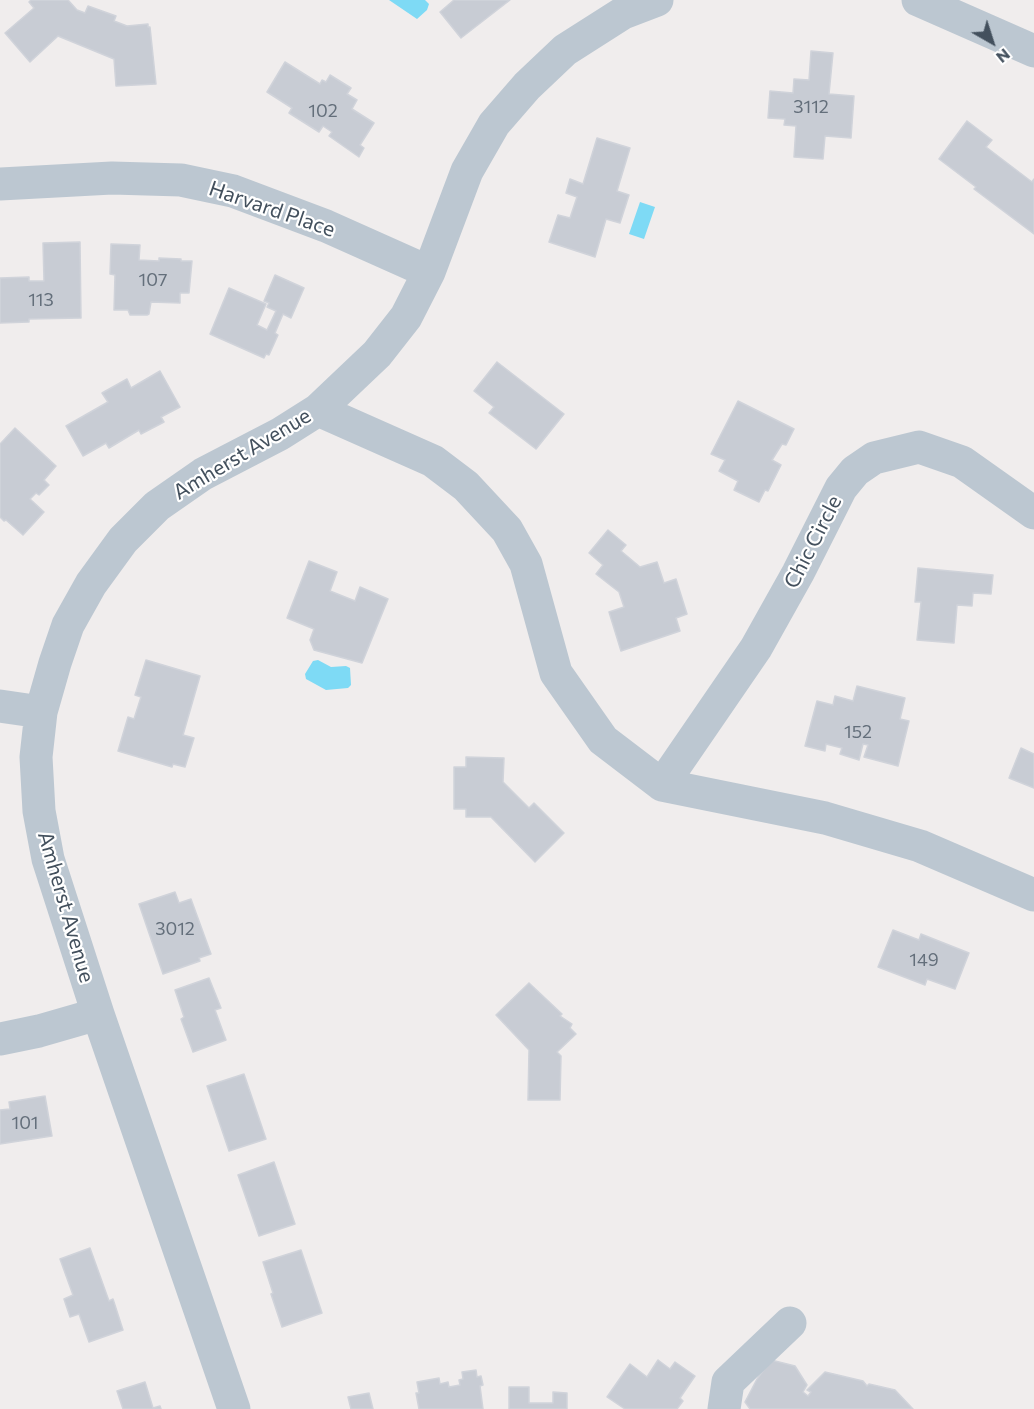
<!DOCTYPE html>
<html>
<head>
<meta charset="utf-8">
<style>
  body { margin:0 }
  #map { position:relative; width:1034px; height:1409px; overflow:hidden; background:#f0eded; font-family:Commissioner,sans-serif }
  canvas { display:block }
  .north { position:absolute; left:962px; top:12px; width:60px; height:60px; -webkit-text-stroke:4px #fff; paint-order:stroke; rotate:141deg; font-size:16px; font-weight:700; line-height:24px; text-align:center; color:#43505d }
  .north::after { content:''; display:block; margin:auto; width:21px; height:27px; background:#43505d; clip-path:polygon(50% 0,100% 100%,50% 72%,0 100%) }
</style>
</head>
<body>
<div id="map">
<canvas width="1034" height="1409"></canvas>
<div class="north">N</div>
</div>
<script>
const c = document.querySelector('canvas').getContext('2d');
c.lineJoin = 'round';
function paint(path, color) { c.fillStyle = color; c.fill(path, 'evenodd'); }
const toPath = rows => new Path2D(rows.map(r => 'M' + r).join(''));
function trace(path, color, width, dash) { c.strokeStyle = color; c.lineWidth = width; c.lineCap = dash ? 'butt' : 'round'; c.setLineDash(dash || []); c.stroke(path); }
function drawText(font, color, halo, rows, align = 'center') {
  c.font = font + ' Commissioner,sans-serif'; c.lineWidth = 4.5; c.setLineDash([]); c.textBaseline = 'middle'; c.strokeStyle = halo; c.fillStyle = color; for (const [text, x, y, turn = 0] of rows) {
    c.save(); c.translate(x, y); c.rotate((+turn || 0) * Math.PI / 180); c.textAlign = isNaN(turn) ? turn : align; if (halo) c.strokeText(text, 0, 0); c.fillText(text, 0, 0); c.restore();
  }
}
const water = toPath([
  [389,0,425,0,429,4,427,10,417,19],
  [640,202,655,207,644,239,629,234],
  [318,660,331,667,346,666,350,668,351,685,348,688,326,690,306,679,305,674,313,661]
]);
const building = toPath([
  [31,0,68,0,77,10,85,13,88,6,116,16,114,21,127,26,148,24,148,27,150,27,156,84,116,86,114,59,58,36,30,62,5,33,34,8,29,2,31,0],
  [454,0,510,0,461,38,440,12,454,0],
  [811,51,833,53,829,94,854,96,851,138,825,136,823,159,794,157,796,126,784,125,785,119,768,118,770,91,793,93,794,79,809,80,811,51],
  [285,62,320,84,322,80,326,82,330,75,351,88,347,94,357,100,352,109,374,123,360,145,364,148,359,157,329,136,332,132,323,126,319,132,289,113,292,108,267,92,285,62],
  [967,121,992,140,986,147,1032,182,1034,179,1034,234,974,189,976,187,939,159,967,121],
  [597,138,630,148,617,191,629,195,620,223,606,219,595,257,549,242,558,215,570,218,577,197,566,193,570,179,583,184,597,138],
  [80,242,81,318,29,319,29,322,0,323,0,278,29,277,29,281,44,281,43,243,80,242],
  [111,244,140,245,139,260,159,261,159,258,181,259,181,261,192,261,189,293,180,293,180,303,151,302,149,314,147,315,130,315,128,310,114,310,115,275,110,274,111,244],
  [275,275,304,288,291,318,283,314,275,333,278,335,269,355,266,354,264,358,210,334,229,288,266,304,257,325,267,330,276,311,267,307,269,303,264,301,275,275],
  [497,362,564,414,536,449,489,413,494,407,474,391,497,362],
  [160,371,180,407,161,417,164,422,141,434,139,430,109,448,106,443,83,456,66,426,108,402,102,393,127,379,131,388,160,371],
  [738,401,794,429,786,445,782,444,772,460,781,465,768,491,765,490,759,502,734,490,738,481,719,471,725,460,711,454,738,401],
  [15,428,56,466,44,480,49,485,39,495,36,493,30,499,44,512,23,535,6,520,4,521,0,517,0,444,15,428],
  [608,530,626,545,621,551,640,567,657,562,664,583,676,579,687,614,676,618,680,631,621,651,609,612,624,607,619,592,596,574,603,565,589,553,608,530],
  [309,561,337,572,330,591,355,601,360,587,388,599,362,663,314,650,310,640,314,629,287,618,309,561],
  [918,568,993,575,991,594,973,593,972,606,957,605,954,643,917,640,921,602,915,602,918,568],
  [146,660,200,676,183,735,194,738,185,767,173,764,172,767,118,751,128,717,134,719,141,697,135,695,146,660],
  [857,686,905,698,900,719,909,721,898,766,864,757,868,745,863,744,859,760,840,754,842,748,826,744,825,751,805,746,817,701,833,705,835,696,853,701,857,686],
  [1021,748,1034,754,1034,788,1009,778,1021,748],
  [466,757,504,758,503,782,529,808,534,803,564,833,535,862,491,817,466,817,466,809,454,809,454,767,466,767,466,757],
  [175,892,179,903,191,899,211,954,199,958,200,961,163,974,139,904,175,892],
  [893,930,919,940,921,934,969,953,955,989,927,979,925,985,878,967,893,930],
  [209,978,221,1008,215,1010,226,1040,193,1052,181,1019,184,1017,175,990,209,978],
  [529,983,562,1014,560,1016,572,1024,570,1028,576,1034,557,1052,561,1056,560,1100,528,1100,529,1050,496,1015,529,983],
  [244,1074,266,1139,229,1151,207,1086,244,1074],
  [45,1096,52,1136,0,1144,0,1110,10,1109,9,1102,45,1096],
  [274,1162,295,1224,259,1236,238,1175,274,1162],
  [90,1248,109,1301,113,1299,123,1330,89,1342,79,1314,70,1317,64,1299,73,1295,60,1259,90,1248],
  [301,1250,322,1313,282,1327,271,1294,273,1293,263,1262,301,1250],
  [658,1360,670,1369,675,1362,695,1376,680,1398,683,1401,677,1409,625,1409,607,1397,630,1364,647,1377,658,1360],
  [771,1360,795,1366,807,1385,803,1392,808,1396,811,1392,807,1390,825,1372,863,1381,867,1386,869,1384,895,1390,913,1409,750,1409,745,1402,757,1379,771,1360],
  [476,1370,477,1377,481,1376,483,1385,480,1386,483,1409,419,1409,416,1393,419,1393,417,1382,439,1378,440,1384,448,1382,449,1387,460,1385,459,1380,463,1379,462,1372,476,1370],
  [145,1382,153,1408,160,1406,161,1409,123,1409,117,1391,145,1382],
  [509,1387,529,1387,529,1403,553,1403,553,1392,567,1393,567,1409,509,1409,509,1387],
  [369,1393,373,1409,351,1409,348,1397,369,1393]
]);
const minor = toPath([
  [918,0,1034,51],
  [0,184,112,178,181,180,233,191,326,226,429,272],
  [318,410,433,461,466,486,507,530,526,564,556,673,603,740,662,785,825,818,920,846,1034,895],
  [0,706,41,712],
  [662,785,756,648,798,573,841,488,855,471,874,458,919,447,962,462,1034,513],
  [0,1039,39,1031,98,1014],
  [234,1409,98,1014,48,859,39,811,36,757,41,712,55,663,68,625,91,584,123,540,157,506,203,474,280,434,318,410,377,354,406,317,429,272,467,171,494,124,527,86,565,50,623,13,657,0],
  [724,1409,728,1382,790,1323]
]);
const numberNames = [
  ["3112",811,107],
  ["102",323,111],
  ["107",153,280],
  ["113",41,300],
  ["152",858,732],
  ["3012",175,929],
  ["149",924,960],
  ["101",25,1123]
];
const streetNames = [
  ["Harvard Place",272,209,19],
  ["Amherst Avenue",242,454,-31],
  ["Chic Circle",813,542,-63],
  ["Amherst Avenue",66,907,74]
];
paint(water, '#7edaf5');
paint(building, '#c8ccd4');
trace(building, '#d0d3da', 1.5);
trace(minor, '#bcc7d1', 33);
drawText('18px', '#646f7b', null, numberNames);
drawText('21px', '#43505d', '#fff', streetNames);
</script>
</body>
</html>
